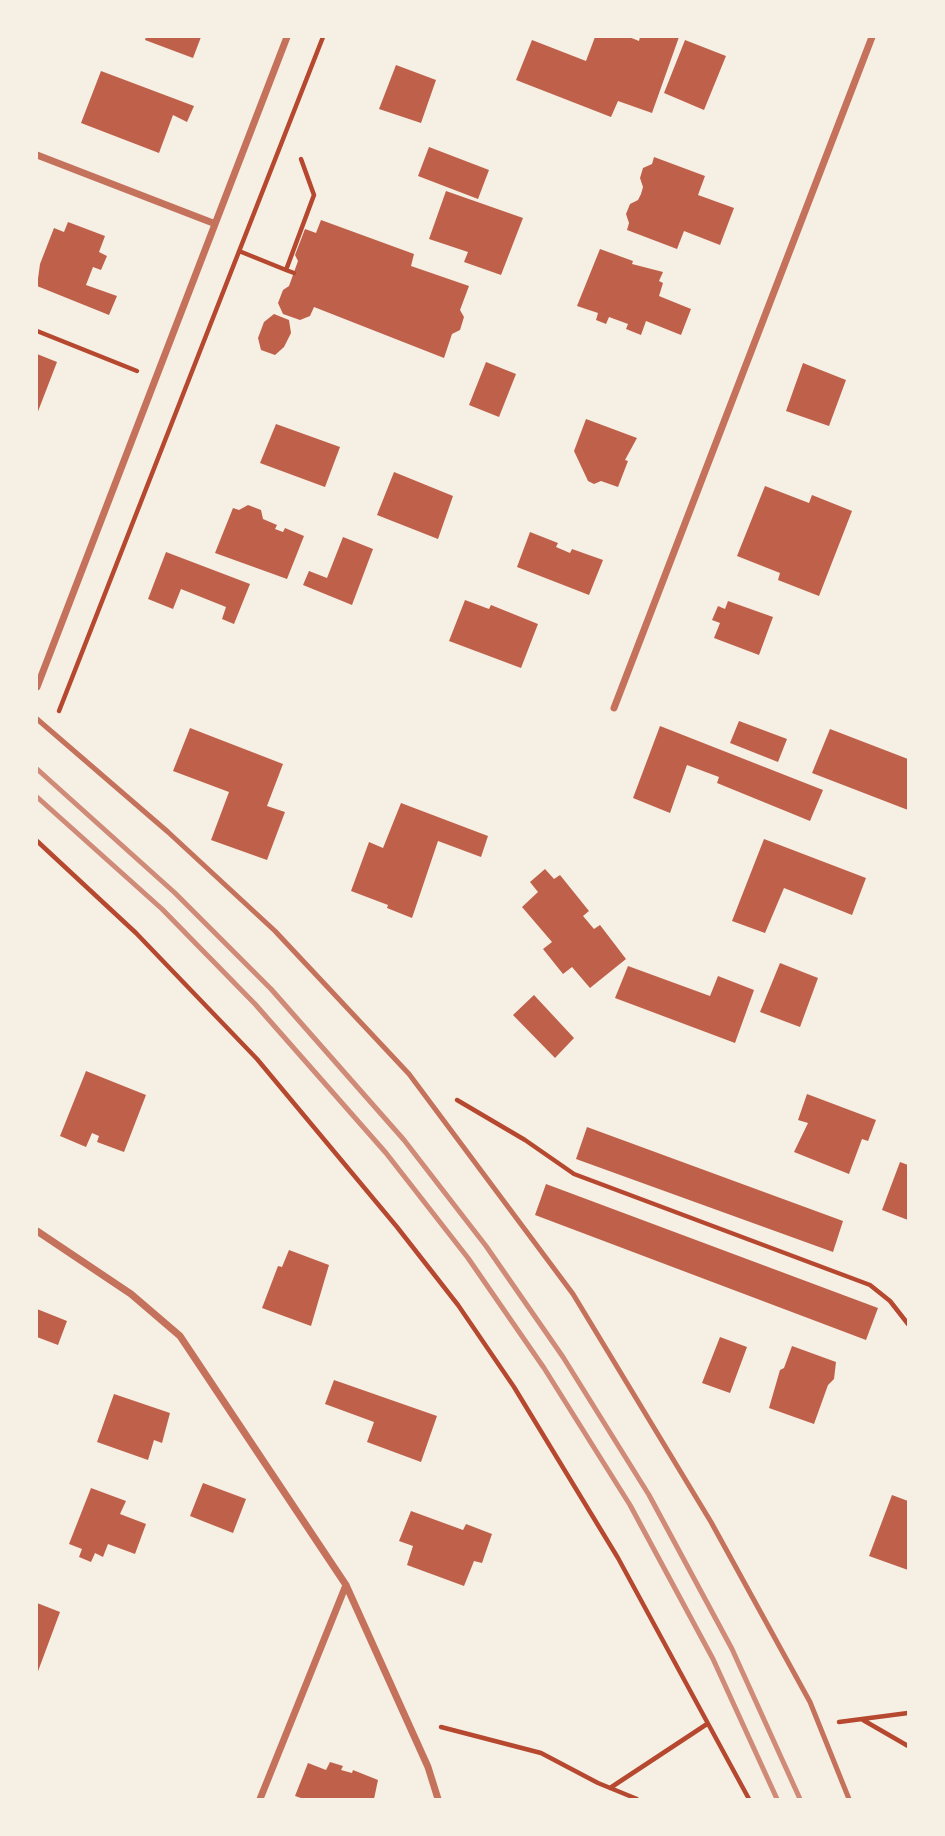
<!DOCTYPE html>
<html>
<head>
<meta charset="utf-8">
<style>
  body { margin:0 }
  #map { position:relative; width:945px; height:1836px; overflow:hidden; background:#f6efe4; font-family:"Nunito Sans",sans-serif }
  canvas { display:block }
  .frame { position:absolute; inset:0; border:38px solid #f6efe4; pointer-events:none }
</style>
</head>
<body>
<div id="map">
<canvas width="945" height="1836"></canvas>
<div class="frame"></div>
</div>
<script>
const c = document.querySelector('canvas').getContext('2d');
c.lineJoin = 'round';
function paint(path, color) { c.fillStyle = color; c.fill(path, 'evenodd'); }
const toPath = rows => new Path2D(rows.map(r => 'M' + r).join(''));
function trace(path, color, width, dash) { c.strokeStyle = color; c.lineWidth = width; c.lineCap = dash ? 'butt' : 'round'; c.setLineDash(dash || []); c.stroke(path); }
const building = toPath([
  [146,37,201,37,193,58,145,40],
  [595,37,629,37,639,41,640,37,679,37,652,113,618,101,611,117,516,80,532,40,586,61],
  [685,40,726,56,704,110,664,93],
  [396,65,436,80,421,123,379,109],
  [101,71,194,106,187,122,173,115,159,153,81,123],
  [429,147,489,170,478,199,418,176],
  [654,157,705,176,698,195,734,208,720,245,684,231,677,249,627,230,629,223,626,214,630,204,638,200,641,194,643,187,640,178,643,168,652,164],
  [446,191,523,218,501,275,464,262,468,252,429,239],
  [321,220,414,254,411,266,469,286,460,310,464,317,460,330,452,334,444,358,314,307,310,316,300,320,283,314,278,303,283,290,289,286,298,261,295,255,305,229,316,233],
  [68,222,105,236,99,252,107,256,101,270,93,267,86,285,117,296,109,315,37,286,40,264,54,228,64,232],
  [600,249,633,261,632,264,663,272,659,281,663,283,659,296,691,309,681,335,646,321,641,335,626,329,628,324,609,317,606,324,596,320,598,313,577,306],
  [274,314,289,320,291,333,284,347,275,355,261,350,258,338,264,322],
  [37,354,57,362,37,414],
  [486,362,516,374,499,417,469,405],
  [803,363,846,380,829,426,786,411],
  [586,419,637,438,625,460,628,461,618,487,601,481,594,484,588,481,574,451],
  [276,424,340,447,325,487,260,463],
  [394,472,453,496,438,539,377,515],
  [765,486,809,503,812,495,852,511,819,596,778,580,780,573,737,556],
  [248,505,261,510,263,519,277,525,275,529,283,532,285,528,304,536,287,579,215,553,233,508,239,510],
  [530,532,558,543,556,547,570,553,572,549,603,560,589,595,517,567],
  [343,537,373,549,352,605,303,585,309,571,327,578],
  [166,552,250,584,234,624,222,619,226,607,181,589,173,609,148,599],
  [465,600,489,609,491,605,538,624,521,668,449,641],
  [728,601,773,617,759,655,714,638,720,623,712,620,718,606,725,609],
  [739,721,787,739,778,762,730,743],
  [660,726,823,790,810,821,717,783,719,777,687,765,670,813,633,798],
  [190,728,283,764,267,806,285,812,267,860,211,840,229,792,173,771],
  [830,729,908,759,908,810,812,773],
  [401,803,488,836,481,857,438,841,412,918,387,908,388,905,351,891,369,842,383,848],
  [764,839,866,878,852,915,784,888,765,933,732,921],
  [545,869,554,879,560,875,589,911,583,916,594,929,600,925,626,959,590,988,572,967,563,974,543,949,552,942,522,907,538,892,530,882],
  [780,963,818,978,800,1027,760,1012],
  [628,966,710,996,718,976,754,990,735,1043,615,998],
  [534,995,574,1038,555,1058,513,1015],
  [86,1071,146,1095,124,1152,97,1142,99,1136,92,1133,86,1147,60,1136],
  [807,1094,876,1120,868,1141,862,1139,849,1174,794,1152,808,1123,798,1120],
  [587,1127,843,1221,833,1252,576,1159],
  [900,1162,908,1165,908,1220,882,1210],
  [546,1184,878,1308,866,1340,535,1215],
  [289,1250,329,1265,311,1326,262,1308,278,1266,282,1267],
  [37,1309,67,1321,58,1345,37,1337],
  [720,1337,747,1347,730,1393,702,1383],
  [792,1346,836,1362,834,1379,828,1385,814,1424,769,1408,780,1370,784,1368],
  [334,1380,437,1416,421,1462,367,1442,374,1422,325,1404],
  [114,1394,170,1413,162,1443,154,1440,148,1460,97,1442],
  [203,1483,246,1499,233,1533,190,1516],
  [91,1488,126,1501,120,1514,146,1524,135,1554,108,1544,103,1557,95,1553,91,1562,79,1557,82,1549,69,1544],
  [892,1495,908,1501,908,1570,869,1556],
  [411,1511,463,1530,466,1524,492,1534,482,1563,474,1561,464,1586,407,1565,413,1546,399,1541],
  [37,1603,60,1612,37,1674],
  [330,1762,343,1766,341,1770,352,1773,353,1770,378,1780,374,1799,304,1799,295,1796,308,1763,326,1770]
]);
const path = toPath([
  [239,251,286,270],
  [294,273,286,270,314,195,301,159],
  [37,331,137,371],
  [59,711,323,37],
  [37,841,136,933,257,1059,397,1227,458,1305,514,1387,618,1558,749,1799],
  [457,1100,525,1140,574,1174,870,1285,890,1301,908,1324],
  [863,1720,908,1746],
  [839,1722,908,1713],
  [441,1727,541,1753,598,1783,637,1799],
  [610,1788,707,1724]
]);
const service = toPath([
  [37,719,168,832,275,931,409,1074,573,1294,711,1522,810,1702,849,1799]
]);
const minor = toPath([
  [37,155,213,223],
  [37,687,287,37],
  [614,708,872,37],
  [37,1231,131,1294,180,1336,346,1585,428,1767,438,1799],
  [260,1799,346,1585]
]);
const rail = toPath([
  [37,769,175,893,271,989,404,1140,486,1246,563,1357,649,1495,732,1649,800,1799],
  [37,797,162,909,255,1004,386,1153,468,1258,544,1368,630,1505,713,1659,777,1799]
]);
paint(building, '#bf614a');
trace(path, '#b5482f', 4.5);
trace(service, '#c5725c', 5);
trace(minor, '#c5725c', 7);
trace(rail, '#cf8b77', 5);
</script>
</body>
</html>
